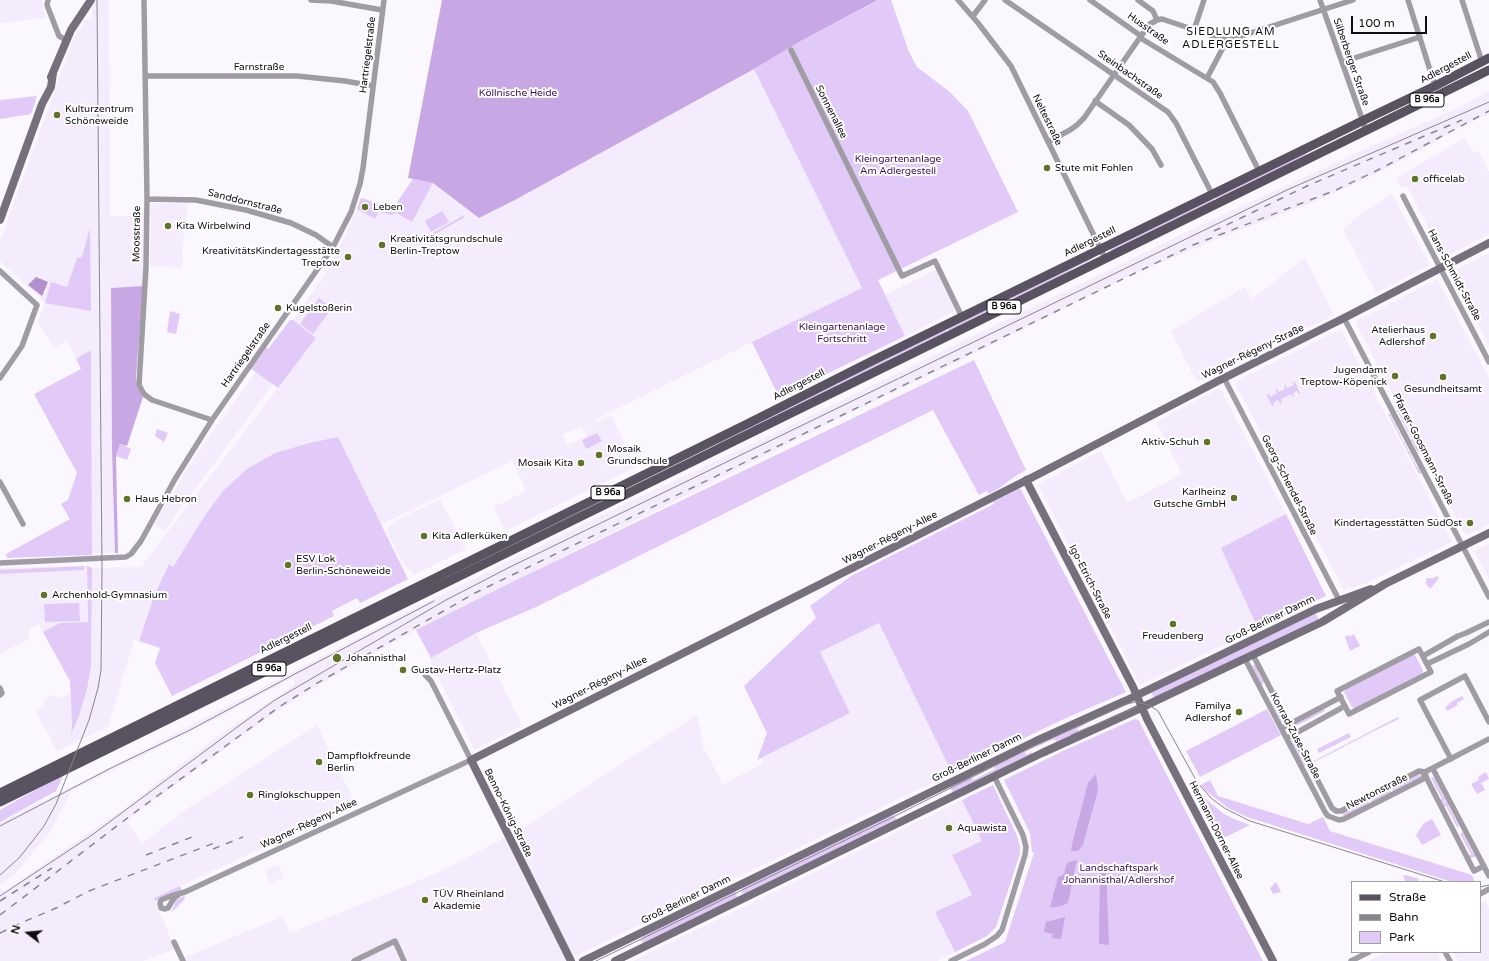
<!DOCTYPE html>
<html>
<head>
<meta charset="utf-8">
<style>
  body { margin:0 }
  #map { position:relative; width:1489px; height:961px; overflow:hidden; background:#fbf7ff; font-family:"Varela Round",sans-serif }
  canvas { display:block }
  .legend { position:absolute; left:1351px; top:881px; width:130px; height:72px; box-sizing:border-box; background:#fff; border:1px solid #9f9ea0; margin:0; padding:5px 7px; list-style:none; font-size:12px; color:#0f0c12 }
  .legend li { display:flex; align-items:center; gap:8px; height:20px }
  .legend b { width:20px; border:1px solid #9f9ea0 }
  .north { position:absolute; left:8px; top:913px; width:40px; height:40px; -webkit-text-stroke:3px #fff; paint-order:stroke; rotate:286deg; font-size:11px; font-weight:700; line-height:16px; text-align:center; color:#0f0c12 }
  .north::after { content:''; display:block; margin:auto; width:14px; height:18px; background:#0f0c12; clip-path:polygon(50% 0,100% 100%,50% 72%,0 100%) }
  .scale { position:absolute; left:1351px; top:16px; width:76px; height:18px; box-sizing:border-box; border:2px solid #0f0c12; border-top:0; padding-left:5px; font-size:12px; line-height:14px; white-space:nowrap; color:#0f0c12; -webkit-text-stroke:3px #fff; paint-order:stroke }
</style>
</head>
<body>
<div id="map">
<canvas width="1489" height="961"></canvas>
<ul class="legend">
<li><b style="height:5px;background:#595260"></b>Straße</li>
<li><b style="height:5px;background:#89858c"></b>Bahn</li>
<li><b style="height:11px;background:#e1caf7"></b>Park</li>
</ul>
<div class="north">N</div>
<div class="scale">100 m</div>
</div>
<script>
const c = document.querySelector('canvas').getContext('2d');
c.lineJoin = 'round';
function paint(path, color) { c.fillStyle = color; c.fill(path, 'evenodd'); }
const toPath = rows => new Path2D(rows.map(r => 'M' + r).join(''));
function trace(path, color, width, dash) { c.strokeStyle = color; c.lineWidth = width; c.lineCap = dash ? 'butt' : 'round'; c.setLineDash(dash || []); c.stroke(path); }
function drawText(font, color, halo, rows, align = 'center') {
  c.font = font + ' "Varela Round",sans-serif'; c.lineWidth = 4; c.setLineDash([]); c.textBaseline = 'middle'; c.strokeStyle = halo; c.fillStyle = color; for (const [text, x, y, turn = 0] of rows) {
    c.save(); c.translate(x, y); c.rotate((+turn || 0) * Math.PI / 180); c.textAlign = isNaN(turn) ? turn : align; if (halo) c.strokeText(text, 0, 0); c.fillText(text, 0, 0); c.restore();
  }
}
const built = toPath([
  [0,0,42,0,42,6,46,18,0,23],
  [97,0,109,0,110,216,144,216,143,286,111,288,112,450,115,553,92,553,91,351,76,359,67,341,54,348,38,321,45,303,0,261,0,241,72,43,85,20,92,19,92,8],
  [754,69,862,288,596,419,597,422,611,415,636,467,505,531,494,507,526,491,512,461,381,525,338,437,309,443,275,453,247,469,173,567,169,564,154,596,139,641,134,640,108,727,55,752,57,751,36,712,45,706,43,701,55,694,58,699,70,693,72,725,70,732,91,666,92,568,141,567,316,338,293,320,332,264,357,209,375,218,379,212,391,215,396,213,412,222,433,183,479,218,513,201],
  [582,426,587,436,567,445,562,435],
  [1489,91,1489,114,1463,126,1407,158,1376,174,1319,200,1212,241,1122,279,972,355,871,403,416,630,329,679,270,716,126,821,143,843,185,810,317,725,356,805,154,898,175,949,143,961,0,961,0,888,3,892,122,810,218,736,295,684,293,678,202,726,71,791,52,829,19,870,0,886,0,822,107,769,405,613,602,515,781,430,1205,223,1383,141,1456,109],
  [1465,138,1473,153,1478,150,1489,172,1489,234,1444,258,1407,186,1402,188,1396,178],
  [1392,194,1430,265,1376,293,1343,229,1363,213],
  [152,203,188,203,182,254,183,257,182,268,150,266,151,205],
  [1489,253,1489,346,1451,272],
  [1305,258,1334,315,1197,382,1171,331,1245,287,1252,299],
  [938,269,957,310,905,336,885,295],
  [1437,279,1489,378,1489,524,1466,536,1355,322],
  [1341,329,1452,542,1364,584,1344,590,1236,385,1238,380],
  [256,372,273,384,164,531,154,524,198,452],
  [1220,388,1286,514,1222,548,1258,628,1140,685,1038,484,1101,451,1127,503,1182,474,1156,422],
  [440,499,466,549,414,575,403,563,387,532,391,523],
  [1489,543,1489,580,1474,551],
  [87,566,88,622,60,623,43,632,39,624,29,629,29,639,0,654,0,568],
  [879,623,952,773,565,961,186,961,185,957,282,917,290,933,428,877,455,864,523,828,698,714,703,747,723,784,763,764,761,758,850,713,820,652],
  [476,633,522,725,474,750,429,659],
  [962,800,982,841,972,895,936,912,955,952,937,961,633,961],
  [279,865,284,878,270,883,265,870],
  [1485,900,1489,909,1489,961,1458,961,1454,952,1480,952,1480,903],
  [1386,952,1437,952,1441,961,1369,961]
]);
const green = toPath([
  [879,0,891,0,909,52,917,67,950,92,968,111,1018,212,878,280,905,336,779,397,752,342,862,288,754,69,799,42],
  [37,96,31,114,0,119,0,100],
  [1305,153,1307,156,1216,200,1215,197],
  [413,179,433,183,412,222,396,213,391,215,379,212,375,219,357,209,361,198,390,207,395,205],
  [1213,198,1215,201,1111,252,1110,249],
  [442,211,449,222,431,232,425,221],
  [464,215,465,217,418,244,417,242],
  [90,228,91,311,45,303,51,282,67,287,77,258,82,257],
  [1092,258,1093,259,1074,268,1066,274,949,331,947,329],
  [319,298,332,308,313,334,300,324],
  [170,311,180,314,176,334,167,332],
  [290,320,293,320,316,338,278,388,250,368,265,347,268,349],
  [945,330,947,332,840,385,838,382],
  [91,350,92,555,7,558,6,554,70,519,61,504,68,500,77,473,34,394,81,369,76,359],
  [974,360,1026,470,1014,477,1001,487,989,494,987,491,979,495,933,410,536,607,476,633,431,658,416,630,514,581],
  [1293,381,1295,382,1300,393,1299,394,1297,391,1293,393,1294,397,1293,397,1291,394,1281,399,1282,402,1280,404,1278,400,1273,403,1274,406,1272,406,1267,396,1268,393,1270,397,1277,393,1275,390,1277,389,1279,392,1285,389,1284,385,1286,385,1287,388,1294,385],
  [837,383,839,386,713,448,712,447,738,431],
  [1398,410,1419,450,1418,451,1415,450,1416,449,1412,441,1411,441,1412,439,1408,431,1406,432,1407,430,1403,422,1401,422,1402,420,1398,412,1396,411],
  [1388,414,1391,414,1391,416,1395,424,1396,423,1396,426,1399,433,1401,433,1400,435,1404,443,1406,442,1405,444,1409,452,1411,452,1410,454,1414,462,1416,461,1415,464,1422,473,1419,474],
  [157,429,168,433,164,442,155,436],
  [597,433,602,441,586,449,582,440],
  [338,437,408,579,360,603,357,598,332,611,334,616,172,696,155,663,160,648,139,641,154,596,169,564,173,567,204,517,223,491,247,469,275,453,309,443],
  [120,444,131,449,127,460,116,456],
  [1020,488,1126,692,1068,717,952,773,879,623,820,652,850,713,757,760,767,733,744,686,816,618,810,606,851,576,994,504,993,502],
  [1286,514,1326,596,1258,628,1221,548],
  [84,566,84,570,0,574,0,570],
  [87,566,92,568,91,666,87,689,79,716,71,734,72,725,70,681,43,632,60,623,88,622],
  [1437,576,1439,578,1430,589,1425,582,1427,581,1426,578,1431,578,1432,579],
  [79,603,80,621,45,622,44,604],
  [1315,612,1319,620,1155,699,1150,691],
  [1354,634,1360,646,1350,651,1345,637,1349,635,1349,637],
  [1413,654,1415,655,1423,670,1422,674,1355,709,1352,707,1344,692,1346,689],
  [1253,665,1256,665,1259,671,1258,672,1264,683,1261,685,1252,666],
  [1462,696,1464,699,1457,703,1458,705,1447,711,1445,708,1451,702],
  [1274,703,1284,720,1281,722,1272,704],
  [1267,709,1281,735,1200,777,1186,751],
  [1324,709,1325,711,1294,727,1293,725],
  [1398,717,1399,719,1372,732,1371,732,1370,733,1359,739,1357,739,1357,740,1345,746,1344,745,1344,747,1312,763,1312,762],
  [1135,719,1138,720,1140,723,1263,961,966,961,1005,942,1034,853,1032,852,1030,833,1004,780,1065,750],
  [1086,720,1087,723,1077,729,1078,731,1089,726,1090,729,1057,743,1054,739,1025,752,1026,755,1031,752,1033,755,953,793,949,785,970,775,973,780,995,769,993,764],
  [1349,733,1351,737,1319,753,1317,749],
  [1293,740,1306,764,1304,766,1291,743,1291,741],
  [1486,772,1489,779,1481,783,1485,790,1477,794,1471,784,1479,780,1478,777],
  [1419,773,1421,777,1413,782,1412,781,1393,791,1392,788],
  [64,774,56,791,0,822,0,810],
  [1434,777,1444,797,1449,799,1441,803,1439,800,1442,799,1431,778],
  [1210,780,1218,796,1308,824,1323,817,1330,831,1472,875,1475,882,1452,882,1247,817,1228,808,1205,790,1201,785],
  [993,785,1017,836,1020,848,1020,854,996,927,987,936,955,952,935,912,972,895,952,855,982,841,962,800],
  [1195,787,1207,800,1224,814,1234,819,1250,825,1220,840,1193,788],
  [1389,789,1391,792,1372,802,1370,799],
  [1368,800,1369,803,1344,817,1342,813],
  [1449,800,1448,805,1459,826,1457,827,1446,806,1443,807,1441,804],
  [890,814,891,816,894,815,897,821,745,895,744,893,741,894,742,891,740,887],
  [1432,819,1441,835,1422,845,1416,835,1424,823],
  [1463,832,1473,853,1476,852,1478,855,1470,859,1468,856,1471,854,1460,834],
  [1406,875,1419,879,1418,882,1406,882,1403,876],
  [1276,882,1281,892,1273,894,1270,888],
  [180,886,182,891,172,893,155,901,154,898],
  [734,890,738,898,643,944,641,939,643,937,642,935],
  [184,896,185,899,173,911,168,913,172,911,176,900]
]);
const forest = toPath([
  [442,0,878,0,799,42,754,69,513,201,479,218,433,183,408,178],
  [143,286,136,377,137,387,143,397,127,446,120,444,116,456,118,553,115,553,112,450,111,288],
  [1096,774,1098,790,1083,845,1078,851,1071,851,1072,844,1088,783],
  [1077,860,1068,903,1061,906,1050,908,1058,877,1064,874,1067,863],
  [1100,864,1106,866,1109,945,1099,944],
  [1065,917,1061,939,1052,938,1053,934,1044,932,1046,922]
]);
const water = toPath([
  [36,277,48,282,42,296,28,285]
]);
const street = toPath([
  [48,0,47,5,59,36,66,40],
  [144,0,147,199,146,267,139,385,144,394,152,400,212,420],
  [311,0,331,1,382,10],
  [958,0,978,23,1011,66,1105,258],
  [1005,0,1168,112,1176,123,1212,194],
  [1090,0,1141,36,1142,39,1213,82,1220,93,1259,171],
  [1138,0,1153,11,1157,20],
  [1320,0,1366,130],
  [1408,0,1435,86],
  [1462,0,1482,62],
  [973,16,985,0],
  [1194,30,1204,0],
  [791,50,902,276,935,261,962,317],
  [1342,62,1420,37],
  [145,76,297,76,345,81,373,86],
  [1207,78,1227,40],
  [1095,101,1129,125,1152,149,1161,165],
  [1048,142,1070,130,1077,125,1084,118,1141,36,1150,24,1157,20,1162,19,1222,39,1229,40,1353,0],
  [1403,196,1489,362],
  [147,199,196,200,246,210,291,223,316,235,333,247],
  [0,271,37,305,22,346,0,378],
  [1344,318,1489,597],
  [1224,378,1339,600],
  [0,482,23,524],
  [0,563,126,557,131,554,141,541,175,479,212,420,333,247,351,212,360,184,363,168,384,0],
  [1419,649,1431,672,1349,714,1337,691,1419,649],
  [1253,655,1332,808,1336,811],
  [1423,656,1458,636,1466,633,1489,622],
  [1245,659,1325,812,1328,816,1339,820,1344,819,1423,779,1425,772],
  [1427,664,1469,644,1489,632],
  [0,688,2,693,0,695],
  [1282,728,1341,697],
  [1287,738,1345,706],
  [1451,759,1420,700,1465,676,1489,722],
  [1433,769,1489,876],
  [1425,773,1427,779,1474,871,1484,866],
  [1336,811,1341,811,1419,771,1425,772,1489,739],
  [179,894,174,898,168,908,164,909,161,908,160,903,161,900,171,896,185,892,471,760,431,681,425,675],
  [1480,894,1489,889],
  [174,942,183,961],
  [1445,952,1450,961],
  [354,961,395,941,404,961],
  [951,961,985,944,997,936,1002,930,1025,855,1026,847,1023,835,994,776],
  [1351,961,1369,952]
]);
const secondary = toPath([
  [51,77,71,30,91,0],
  [0,220,42,104,51,87,53,73],
  [1026,480,1133,687,1147,719,1273,961],
  [571,961,471,760,1031,478,1218,381,1344,318,1489,243],
  [583,961,1036,741,1125,701,1316,609,1371,589],
  [615,961,1042,753,1130,713,1322,622,1385,584,1489,533]
]);
const primary = toPath([
  [0,793,749,423,876,359,1362,121,1435,86,1489,58],
  [0,802,1489,70]
]);
const tram = toPath([
  [1071,735,1137,707],
  [0,826,113,767,190,730,295,674,434,601],
  [0,875,19,858,31,843,44,826,56,804,89,720,98,688,101,670,102,568,97,0],
  [1480,887,1489,885],
  [0,896,92,835,240,725,275,700,446,600,508,568,1289,189,1489,102],
  [596,961,897,815,1032,747,1124,705,1135,702,1149,705,1158,711,1197,782,1212,799,1226,809,1250,821,1445,882]
]);
const rail = toPath([
  [1214,231,1307,186,1462,120],
  [213,849,243,837],
  [146,855,192,837],
  [0,901,52,868],
  [0,915,134,813,279,707,314,685,475,593,1193,245,1336,190,1378,170,1489,111],
  [0,933,23,922,54,909,89,891,217,842]
]);
const markers = [
  [57,115,4,"#5f7424"],
  [1047,168,4,"#5f7424"],
  [1415,179,4,"#5f7424"],
  [365,207,4,"#5f7424"],
  [168,226,4,"#5f7424"],
  [382,245,4,"#5f7424"],
  [348,257,4,"#5f7424"],
  [278,308,4,"#5f7424"],
  [1433,336,4,"#5f7424"],
  [1395,376,4,"#5f7424"],
  [1443,377,4,"#5f7424"],
  [1207,442,4,"#5f7424"],
  [599,455,4,"#5f7424"],
  [581,463,4,"#5f7424"],
  [1234,498,4,"#5f7424"],
  [127,499,4,"#5f7424"],
  [1470,523,4,"#5f7424"],
  [424,536,4,"#5f7424"],
  [288,565,4,"#5f7424"],
  [44,595,4,"#5f7424"],
  [1173,624,4,"#5f7424"],
  [337,658,5,"#5f7424"],
  [403,670,4,"#5f7424"],
  [1239,712,4,"#5f7424"],
  [319,762,4,"#5f7424"],
  [250,795,4,"#5f7424"],
  [949,828,4,"#5f7424"],
  [425,900,4,"#5f7424"]
];
const shields = [
  [1427,100,34],
  [1004,307,34],
  [608,493,34],
  [269,669,34]
];
const shieldNames = [
  ["B 96a",1427,100],
  ["B 96a",1004,307],
  ["B 96a",608,493],
  ["B 96a",269,669]
];
const streetNames = [
  ["Husstraße",1148,29,35],
  ["Hartriegelstraße",368,55,-83],
  ["Silberberger Straße",1351,62,71],
  ["Farnstraße",259,67],
  ["Adlergestell",1446,68,-28],
  ["Steinbachstraße",1130,75,35],
  ["Sonnenallee",831,112,63],
  ["Neltestraße",1047,120,64],
  ["Sanddornstraße",245,202,14],
  ["Moosstraße",137,234,-89],
  ["Adlergestell",1090,242,-26],
  ["Hans-Schmidt-Straße",1454,275,62],
  ["Wagner-Régeny-Straße",1253,352,-26],
  ["Hartriegelstraße",246,355,-55],
  ["Adlergestell",799,385,-27],
  ["Pfarrer-Goosmann-Straße",1423,449,63],
  ["Georg-Schendel-Straße",1289,485,63],
  ["Wagner-Régeny-Allee",890,538,-27],
  ["Igo-Etrich-Straße",1090,582,63],
  ["Groß-Berliner Damm",1270,620,-26],
  ["Adlergestell",286,639,-26],
  ["Wagner-Régeny-Allee",600,683,-27],
  ["Konrad-Zuse-Straße",1295,736,62],
  ["Groß-Berliner Damm",977,758,-26],
  ["Newtonstraße",1377,792,-27],
  ["Benno-König-Straße",508,813,64],
  ["Wagner-Régeny-Allee",309,824,-25],
  ["Hermann-Dorner-Allee",1216,830,63],
  ["Groß-Berliner Damm",686,900,-26]
];
const parkNames = [
  ["Köllnische Heide",518,93],
  ["Kleingartenanlage",898,159],
  ["Am Adlergestell",898,171],
  ["Kleingartenanlage",842,327],
  ["Fortschritt",842,339],
  ["Landschaftspark",1119,868],
  ["Johannisthal/Adlershof",1119,880]
];
const poiNames = [
  ["Kulturzentrum",65,109],
  ["Schöneweide",65,121],
  ["Stute mit Fohlen",1055,168],
  ["officelab",1423,179],
  ["Leben",373,207],
  ["Kita Wirbelwind",176,226],
  ["Kreativitätsgrundschule",390,239],
  ["Berlin-Treptow",390,251],
  ["KreativitätsKindertagesstätte",340,251,"right"],
  ["Treptow",340,263,"right"],
  ["Kugelstoßerin",286,308],
  ["Atelierhaus",1425,330,"right"],
  ["Adlershof",1425,342,"right"],
  ["Jugendamt",1387,370,"right"],
  ["Treptow-Köpenick",1387,382,"right"],
  ["Gesundheitsamt",1443,389,"center"],
  ["Aktiv-Schuh",1199,442,"right"],
  ["Mosaik",607,449],
  ["Grundschule",607,461],
  ["Mosaik Kita",573,463,"right"],
  ["Karlheinz",1226,492,"right"],
  ["Gutsche GmbH",1226,504,"right"],
  ["Haus Hebron",135,499],
  ["Kindertagesstätten SüdOst",1462,523,"right"],
  ["Kita Adlerküken",432,536],
  ["ESV Lok",296,559],
  ["Berlin-Schöneweide",296,571],
  ["Archenhold-Gymnasium",52,595],
  ["Freudenberg",1173,636,"center"],
  ["Johannisthal",346,658],
  ["Gustav-Hertz-Platz",411,670],
  ["Familya",1231,706,"right"],
  ["Adlershof",1231,718,"right"],
  ["Dampflokfreunde",327,756],
  ["Berlin",327,768],
  ["Ringlokschuppen",258,795],
  ["Aquawista",957,828],
  ["TÜV Rheinland",433,894],
  ["Akademie",433,906]
];
const neighbourhoodNames = [
  ["SIEDLUNG AM",1231,32],
  ["ADLERGESTELL",1231,45]
];
paint(built, '#f4ecfc');
paint(green, '#e1caf7');
paint(forest, '#c8a8e4');
paint(water, '#b091cc');
trace(street, '#a09ca4', 5.5);
trace(secondary, '#76707c', 8);
trace(primary, '#595260', 9);
trace(tram, '#89858c', 1);
trace(rail, '#89858c', 1.5, [7, 7]);
for (const [x, y, r, color] of markers) { const dot = new Path2D(); dot.arc(x, y, r, 0, 2 * Math.PI); c.fillStyle = color; c.fill(dot); trace(dot, '#fff', 1.5); }
for (const [x, y, w] of shields) { const box = new Path2D(); box.roundRect(x - w / 2, y - 7, w, 14, 3); c.fillStyle = '#fff'; c.fill(box); trace(box, '#0f0c12', 1); }
drawText('bold 9px', '#0f0c12', null, shieldNames);
drawText('10px', '#0f0c12', '#fff', streetNames);
drawText('10px', '#3b1056', '#fff', parkNames);
drawText('10px', '#0f0c12', '#fff', poiNames, 'left');
c.letterSpacing = '1px';
drawText('11px', '#0f0c12', '#fff', neighbourhoodNames);
c.letterSpacing = '0px';
</script>
</body>
</html>
